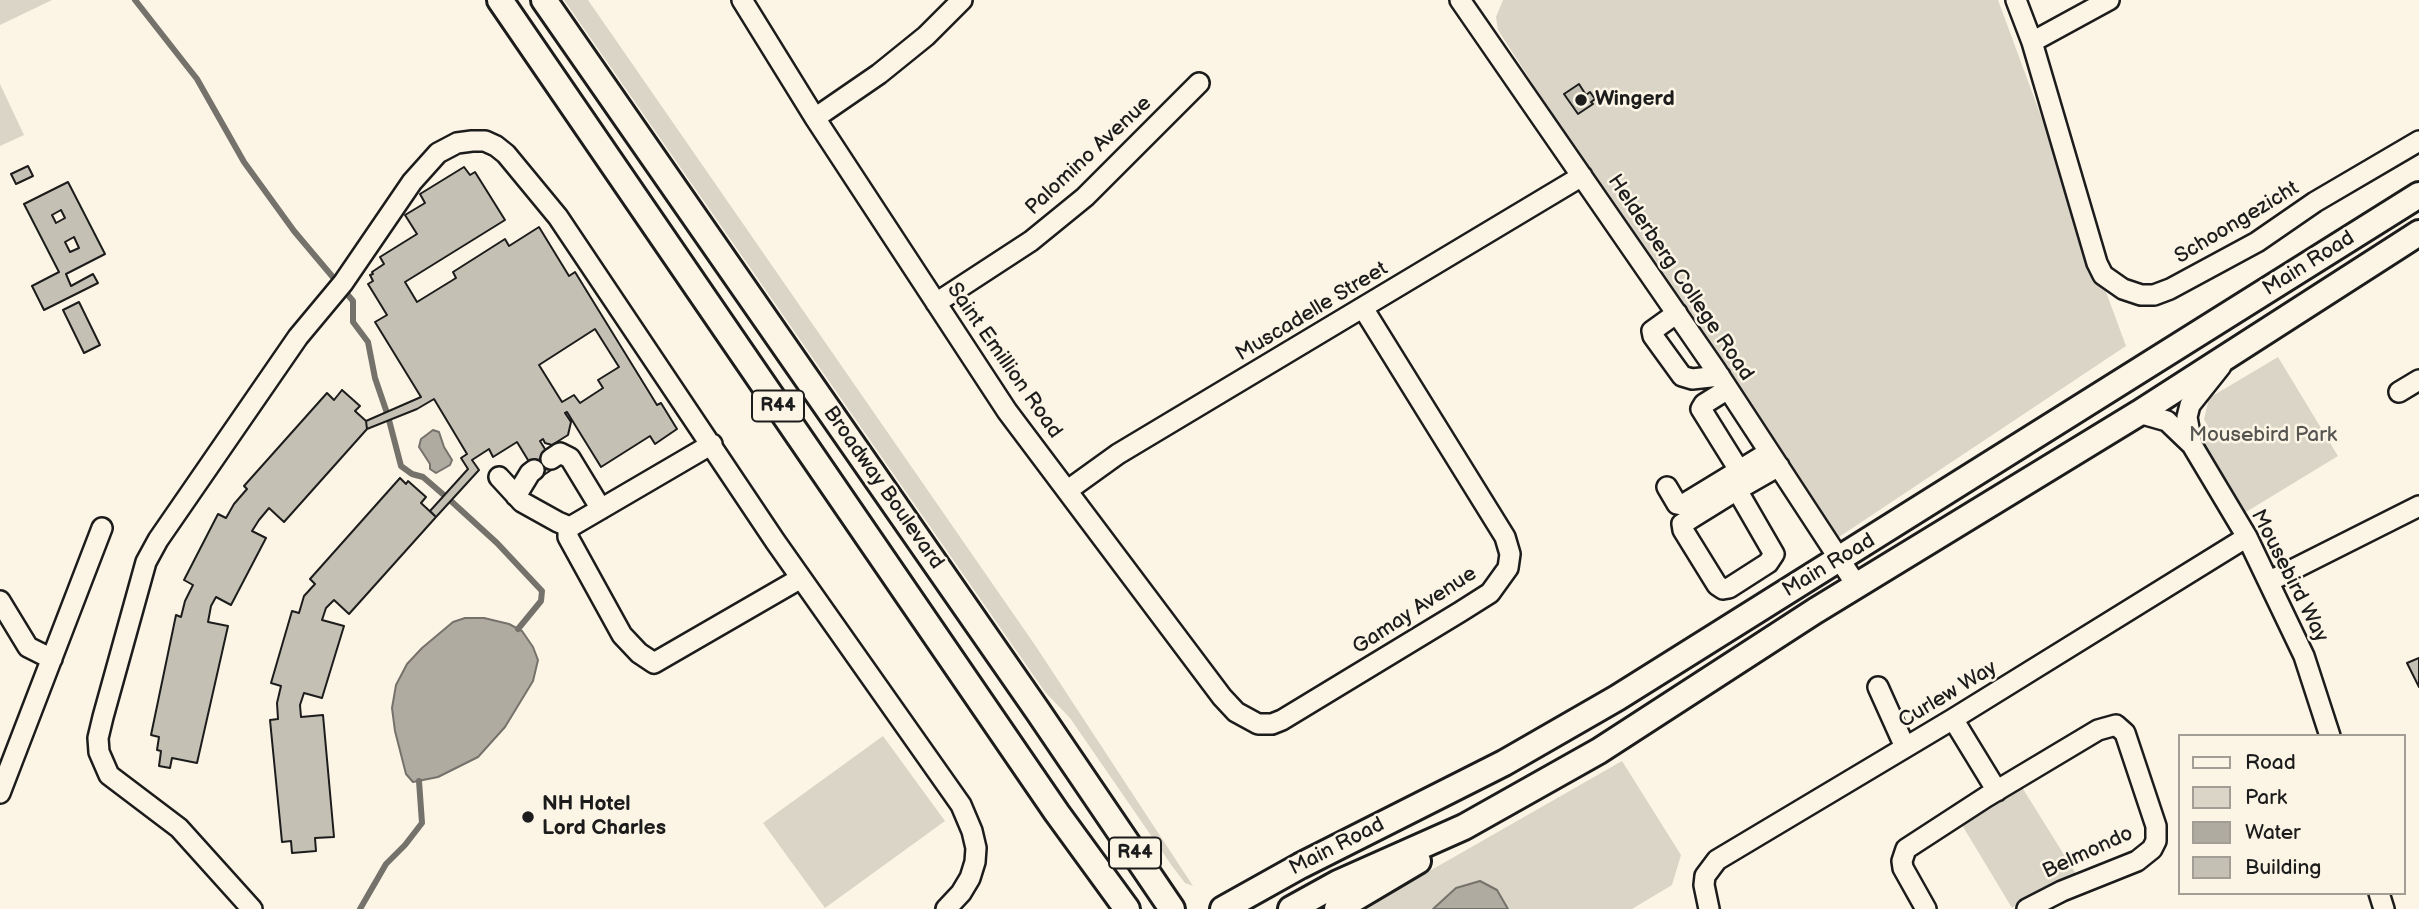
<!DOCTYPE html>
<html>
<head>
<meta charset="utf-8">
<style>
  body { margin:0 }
  #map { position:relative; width:2419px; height:909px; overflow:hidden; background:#fcf5e5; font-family:"Balsamiq Sans",sans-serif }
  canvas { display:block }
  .legend { position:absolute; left:2178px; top:734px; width:228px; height:161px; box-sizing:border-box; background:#fcf5e5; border:2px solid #a29e95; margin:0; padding:9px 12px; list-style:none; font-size:21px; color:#1c1c1c }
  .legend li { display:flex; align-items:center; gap:14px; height:35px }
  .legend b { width:35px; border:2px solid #a29e95 }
</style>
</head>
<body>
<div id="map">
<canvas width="2419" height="909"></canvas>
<ul class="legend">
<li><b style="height:9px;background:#fcf5e5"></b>Road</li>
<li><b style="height:19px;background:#dbd5c8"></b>Park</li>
<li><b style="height:19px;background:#b0aba1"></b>Water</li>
<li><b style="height:19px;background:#c4c0b3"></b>Building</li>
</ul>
</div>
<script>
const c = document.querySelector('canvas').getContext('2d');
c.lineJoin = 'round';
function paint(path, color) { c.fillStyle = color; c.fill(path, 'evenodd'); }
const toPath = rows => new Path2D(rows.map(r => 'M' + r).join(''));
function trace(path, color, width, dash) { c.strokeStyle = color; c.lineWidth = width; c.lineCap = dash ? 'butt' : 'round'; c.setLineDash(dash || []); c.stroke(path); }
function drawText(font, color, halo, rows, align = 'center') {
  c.font = font + ' "Balsamiq Sans",sans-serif'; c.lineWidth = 5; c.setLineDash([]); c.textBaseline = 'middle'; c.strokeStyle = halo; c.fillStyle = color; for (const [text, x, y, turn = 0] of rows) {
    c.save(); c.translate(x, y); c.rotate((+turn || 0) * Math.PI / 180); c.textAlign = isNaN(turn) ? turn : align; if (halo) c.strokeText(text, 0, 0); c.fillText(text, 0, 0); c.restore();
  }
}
const green = toPath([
  [0,0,52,0,0,25],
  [564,0,588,0,1037,648,1193,886,1185,883,1172,866,1070,718,1045,692],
  [1503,0,1998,0,2126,346,1830,543,1498,30,1496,17],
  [0,84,24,135,0,146],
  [2278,357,2338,456,2246,512,2200,436,2210,430,2204,419,2209,398],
  [883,736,945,821,825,908,763,823],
  [1622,761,1681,855,1672,885,1632,909,1363,909],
  [2020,784,2076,874,2033,893,2012,908,1959,820]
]);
const water = toPath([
  [433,430,439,432,444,447,452,460,450,465,436,473,430,469,430,464,419,447,421,439,433,430],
  [465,618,484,618,509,624,522,631,533,647,538,660,533,681,505,727,478,757,438,777,413,782,406,774,395,731,392,708,396,685,407,664,422,648,453,622,465,618],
  [1480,881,1497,890,1508,909,1433,909,1456,888,1480,881]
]);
const stream = toPath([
  [135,0,197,79,244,162,294,231,353,301,353,322,368,342,375,378,387,413],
  [389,420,401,466,412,474,423,477,445,496],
  [451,501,497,543,542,591,541,601,518,629],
  [360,909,386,864,405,845,422,823,419,781]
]);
const building = toPath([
  [1579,84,1586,95,1590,92,1595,99,1591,102,1593,104,1578,114,1564,94,1579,84],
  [28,166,33,176,16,184,11,174,28,166],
  [464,167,470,175,475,172,505,220,405,282,417,302,456,278,453,272,505,239,509,246,539,227,569,276,575,272,657,405,661,403,677,429,655,444,650,436,601,467,567,412,565,413,571,422,568,435,552,445,545,443,543,439,540,441,556,467,539,478,517,442,493,457,489,449,472,460,479,470,436,517,430,511,468,469,461,458,467,454,434,399,417,409,367,429,366,421,421,397,375,322,387,315,368,284,373,281,370,275,373,274,372,272,384,264,380,257,417,234,405,215,425,203,420,194,464,167],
  [595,329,619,367,598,380,603,388,580,403,574,395,562,402,539,365,595,329],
  [68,182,105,254,66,274,71,286,93,274,98,283,44,310,32,286,59,272,24,204,68,182],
  [61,210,65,218,56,223,52,215,61,210],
  [74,237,79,248,70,252,65,242,74,237],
  [79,302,100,345,84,353,63,310,79,302],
  [342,390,360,406,355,411,366,421,367,429,284,522,269,508,259,520,252,531,266,538,231,605,216,597,211,606,208,622,228,626,197,763,172,758,170,768,159,766,161,751,157,750,159,737,151,735,176,615,181,617,185,601,193,585,184,580,218,514,226,518,234,504,247,489,244,486,327,393,334,400,342,390],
  [400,478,406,484,408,481,426,497,421,503,436,517,349,614,334,600,326,608,322,620,344,626,322,698,304,693,300,705,301,717,323,715,334,837,315,838,316,851,292,853,291,841,282,842,270,720,278,719,277,703,281,686,271,683,292,611,299,613,304,596,315,584,310,579,400,478],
  [2419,658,2419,687,2407,663,2419,658]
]);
const minor = toPath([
  [742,0,815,118,1007,411,1222,697,1236,712,1258,724,1272,724,1282,720,1460,612,1490,593,1508,568,1510,554,1505,537,1363,308],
  [1460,0,1715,369,1857,586],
  [2016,0,2032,42,2097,263,2103,275,2123,289,2141,295,2154,295,2170,289,2257,242,2315,202,2419,141],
  [2032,42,2109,0],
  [815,118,879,74,926,36,962,0],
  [936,303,1031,241,1085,197,1199,83],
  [1677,313,1652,331,1653,336,1682,376,1692,379,1720,376],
  [1728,389,1704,404,1701,409,1739,470],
  [2399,392,2419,380],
  [2139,413,2167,421,2192,445,2247,537,2304,656,2330,736],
  [712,444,570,527,568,531,568,537,622,635,639,653,654,663,801,578],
  [2192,445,2187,417,2190,405,2221,366],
  [551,459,560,453,570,458,601,509],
  [499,477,522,502,558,522,570,527],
  [1667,487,1677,504,1682,505,1769,452],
  [1068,490,1118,454,1582,176],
  [1737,490,1774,554,1768,563,1729,588,1723,589,1717,585,1683,530,1682,524,1687,521,1695,516,1737,490,1779,466],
  [516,496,530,473,534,470],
  [2270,581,2419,506],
  [0,601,28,647,52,659],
  [1878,687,1905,747],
  [1953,719,1997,791],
  [0,793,102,528],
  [2379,893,2384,909],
  [252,909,179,828,109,775,99,752,98,738,103,717,146,562,158,540,298,337,343,283,412,182,438,153,457,143,472,141,485,141,496,146,506,154,558,217,775,541,961,805,972,831,976,848,975,862,970,878,961,893,946,909],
  [1709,909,1704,885,1705,876,1717,860,1953,719,2247,537],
  [1926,909,1903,868,1902,861,1906,849,1986,797,2098,730,2116,725,2125,733,2156,826,2156,841,2152,849,2137,861,2062,891,2027,909]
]);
const major = toPath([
  [500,0,1057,813,1127,909],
  [544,0,1037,710,1172,909],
  [1223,909,1300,866,1504,763,1617,698,2419,195],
  [1291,909,1338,883,1464,827,1599,751,1815,611,2139,413,2419,233],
  [1337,909,1418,861]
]);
const markers = [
  [1581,100,7,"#1c1c1c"],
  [528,817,7,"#1c1c1c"]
];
const shields = [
  [778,406,52],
  [1135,853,52]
];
const shieldNames = [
  ["R44",778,406],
  ["R44",1135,853]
];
const poiNames = [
  ["Wingerd",1595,100],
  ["NH Hotel",542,805],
  ["Lord Charles",542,829]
];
const streetNames = [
  ["Palomino Avenue",1089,156,-43],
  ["Schoongezicht",2237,223,-31],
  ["Main Road",2309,264,-32],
  ["Helderberg College Road",1680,278,56],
  ["Muscadelle Street",1312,312,-31],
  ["Saint Emillion Road",1004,361,55],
  ["Broadway Boulevard",883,488,55],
  ["Main Road",1829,566,-31],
  ["Mousebird Way",2289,576,63],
  ["Gamay Avenue",1415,611,-33],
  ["Curlew Way",1948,695,-31],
  ["Main Road",1337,847,-27],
  ["Belmondo",2088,853,-25]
];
const parkNames = [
  ["Mousebird Park",2263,436]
];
paint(green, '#dbd5c8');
paint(water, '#b0aba1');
trace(water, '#75726c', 2);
trace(stream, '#75726c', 6);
paint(building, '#c4c0b3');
trace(building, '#1c1c1c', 2);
trace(minor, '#1c1c1c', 24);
trace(major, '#1c1c1c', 30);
trace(minor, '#fcf5e5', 19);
trace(major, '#fcf5e5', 24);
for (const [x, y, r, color] of markers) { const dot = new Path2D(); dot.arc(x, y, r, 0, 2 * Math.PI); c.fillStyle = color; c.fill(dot); trace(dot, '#fcf5e5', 2.5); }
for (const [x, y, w] of shields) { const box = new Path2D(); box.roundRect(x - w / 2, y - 15.5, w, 31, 5); c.fillStyle = '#fcf5e5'; c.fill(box); trace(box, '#1c1c1c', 2); }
drawText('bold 19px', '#1c1c1c', null, shieldNames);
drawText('bold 21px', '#1c1c1c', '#fcf5e5', poiNames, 'left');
drawText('21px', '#1c1c1c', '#fcf5e5', streetNames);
drawText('21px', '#555450', '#fcf5e5', parkNames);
</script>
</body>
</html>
